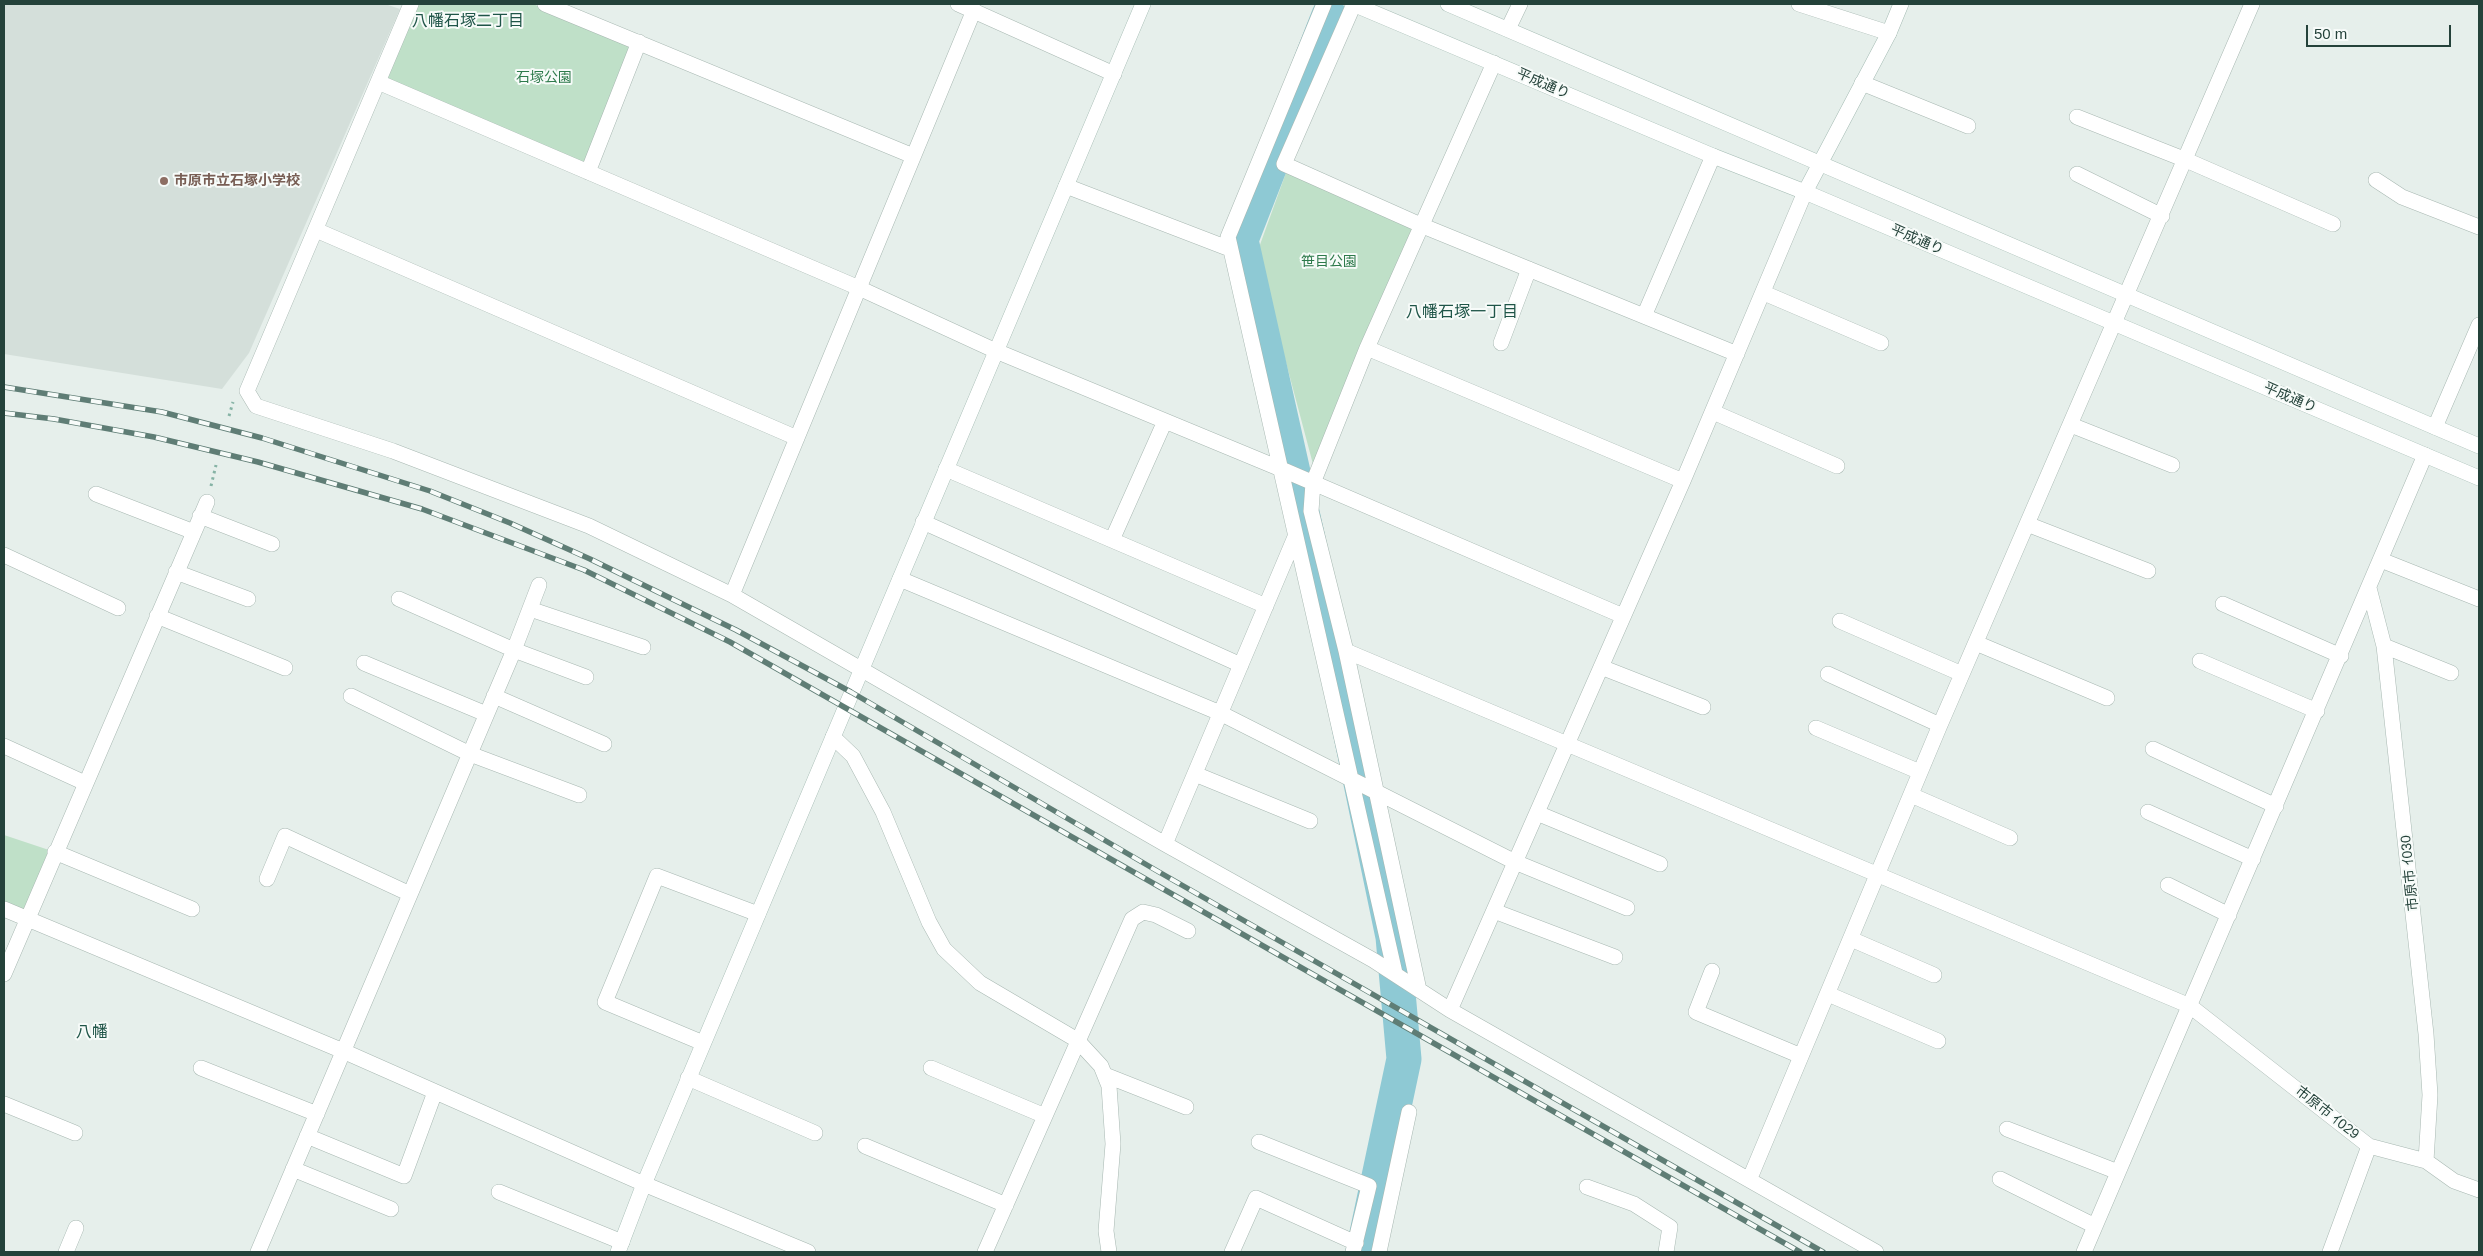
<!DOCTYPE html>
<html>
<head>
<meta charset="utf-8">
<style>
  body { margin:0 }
  #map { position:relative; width:2483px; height:1256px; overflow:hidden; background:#e6efeb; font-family:Arial,sans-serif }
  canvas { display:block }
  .frame { position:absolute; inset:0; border:5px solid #24423a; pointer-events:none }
  .scale { position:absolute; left:2306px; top:25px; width:145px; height:22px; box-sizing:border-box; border:2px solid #24423a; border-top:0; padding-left:6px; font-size:15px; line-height:18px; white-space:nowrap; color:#24423a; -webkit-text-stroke:4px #f7fbf9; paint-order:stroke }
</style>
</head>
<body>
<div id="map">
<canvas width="2483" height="1256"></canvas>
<div class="frame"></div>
<div class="scale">50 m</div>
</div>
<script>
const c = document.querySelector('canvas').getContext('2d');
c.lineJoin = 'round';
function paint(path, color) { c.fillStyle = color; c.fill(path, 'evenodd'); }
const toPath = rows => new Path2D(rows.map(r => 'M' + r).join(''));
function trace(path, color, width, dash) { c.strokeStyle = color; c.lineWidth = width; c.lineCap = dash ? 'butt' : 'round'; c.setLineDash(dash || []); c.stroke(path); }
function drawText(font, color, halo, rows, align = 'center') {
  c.font = font + ' Arial,"Noto Sans JP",sans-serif'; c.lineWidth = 4; c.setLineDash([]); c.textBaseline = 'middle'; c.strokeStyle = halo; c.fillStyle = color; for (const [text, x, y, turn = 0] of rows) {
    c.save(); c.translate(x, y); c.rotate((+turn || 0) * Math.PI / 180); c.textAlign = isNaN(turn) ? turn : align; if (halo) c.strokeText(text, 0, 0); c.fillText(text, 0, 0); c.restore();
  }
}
const built = toPath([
  [4,4,385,4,400,9,249,353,222,389,4,354]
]);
const green = toPath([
  [417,4,533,4,633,45,586,166,385,79],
  [1287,170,1417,228,1314,468,1257,253],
  [4,835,55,852,26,918,4,909]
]);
const river = toPath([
  [1329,15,1241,240,1338,673,1393,937,1404,1059,1363,1252]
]);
const path = toPath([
  [229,416,233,402],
  [211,486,216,465]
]);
const street = toPath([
  [411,4,247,391,256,406,393,451,589,526,732,595,1165,844,1373,960,1450,1010,1876,1252],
  [545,4,913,156],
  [958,4,1114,74],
  [1324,4,1228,237,1395,973],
  [1354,4,1284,164,1423,226,1737,354],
  [1799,4,1889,33],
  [1508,29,1520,4],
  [378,82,859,288,996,351,1281,469,1623,616],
  [1862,83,1968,126],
  [2077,117,2186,160,2333,224],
  [588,172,639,42],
  [2077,174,2162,216],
  [2376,180,2402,197,2479,227],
  [1066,186,1230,249],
  [316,230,797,438],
  [1764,293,1881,343],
  [1644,316,1713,156],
  [1501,343,1529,269],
  [1367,348,1683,481],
  [1713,412,1837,466],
  [2071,425,2172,465],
  [2435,427,2479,325],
  [946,469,1266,606],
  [96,494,194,532],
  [200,516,272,544],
  [923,522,1241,665],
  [2027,524,2148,571],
  [1112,540,1165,421],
  [4,555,118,608],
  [2381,560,2479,599],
  [176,572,248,599],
  [900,579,1220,713,1515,862,1627,908],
  [2369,588,2384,646,2426,1034,2430,1095,2426,1161],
  [732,595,974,10],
  [399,599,514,650,586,677],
  [2223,604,2341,656],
  [530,609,643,647],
  [157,616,285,668],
  [1840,621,1962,674],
  [1976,643,2107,698],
  [2384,646,2451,673],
  [1346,651,2190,1006,2369,1146,2426,1161,2454,1181,2479,1190],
  [2200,661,2317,711],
  [364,663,486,714],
  [1601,667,1703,707],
  [1828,674,1940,725],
  [351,696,470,754,579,795],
  [494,696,604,744],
  [1816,728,1920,772],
  [833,737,853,756,883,812,929,922,944,949,980,983,1077,1040,1101,1066,1109,1086,1113,1144,1106,1231,1109,1252],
  [4,746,85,783],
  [2153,749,2276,806],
  [1195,774,1310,821],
  [1911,795,2010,838],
  [2148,812,2253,859],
  [1537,813,1660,864],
  [1165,844,1295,537],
  [55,852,192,909],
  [267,879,285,836,410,894],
  [2168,885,2229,915],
  [4,909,343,1051,644,1184,808,1252],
  [1494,911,1615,957],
  [1851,939,1934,975],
  [1712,971,1696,1012,1801,1056],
  [4,974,207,502],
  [1419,990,1346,651,1311,511,1313,483,1367,348,1494,63],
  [1828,994,1938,1041],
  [1450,1010,1683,481,1805,192],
  [703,1043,605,1002,657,876,758,914],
  [201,1068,317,1114],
  [931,1068,1045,1116],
  [1105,1075,1186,1107],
  [688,1078,815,1133],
  [4,1104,75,1133],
  [2007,1129,2118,1172],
  [307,1136,404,1176,435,1092],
  [1259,1142,1369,1186,1353,1252],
  [865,1146,1006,1205],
  [293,1169,391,1209],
  [1750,1178,1940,725,2252,4],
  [2000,1179,2095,1226],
  [1587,1187,1634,1204,1670,1227,1666,1252],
  [499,1192,622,1242],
  [66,1252,76,1228],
  [258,1252,514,650,539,585],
  [985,1252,1132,919,1143,912,1156,915,1188,931],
  [1232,1252,1256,1198,1356,1243],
  [1379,1252,1409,1112],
  [2084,1252,2425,455],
  [2330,1252,2369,1146]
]);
const secondary = toPath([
  [1353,4,1713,156,1805,192,2479,478],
  [1448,4,2479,446],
  [1805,192,1889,33,1901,4],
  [618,1252,644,1184,1143,4]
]);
const rail = toPath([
  [4,387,162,412,262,438,430,491,510,523,590,559,736,630,851,692,1159,872,1823,1252],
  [4,413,54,419,154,437,258,462,422,509,584,570,730,642,1800,1252]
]);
const markers = [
  [164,181,5,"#8d6e63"]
];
const parkNames = [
  ["石塚公園",544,78],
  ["笹目公園",1329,262]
];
const streetNames = [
  ["平成通り",1543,84,23],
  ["平成通り",1917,240,23],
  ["平成通り",2290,398,23],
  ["市原市 ｲ030",2410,873,-96],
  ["市原市 ｲ029",2327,1113,38]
];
const educationNames = [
  ["市原市立石塚小学校",174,181]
];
const quarterNames = [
  ["八幡石塚二丁目",468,22],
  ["八幡石塚一丁目",1462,313],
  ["八幡",92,1033]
];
paint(built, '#d4dfda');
paint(green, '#bfe0c8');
trace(river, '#8ec9d4', 35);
trace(street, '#a8b8b2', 16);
trace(secondary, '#a4bbb3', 16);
trace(path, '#86b3a5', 3, [2.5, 4]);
trace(street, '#fff', 15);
trace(secondary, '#fff', 15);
trace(rail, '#5f7d75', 5.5);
trace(rail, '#f7fbf9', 4, [11]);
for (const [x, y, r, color] of markers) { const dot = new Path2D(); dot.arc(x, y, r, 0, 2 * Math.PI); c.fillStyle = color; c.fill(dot); trace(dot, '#f7fbf9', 2); }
drawText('14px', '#2d7a4b', '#f7fbf9', parkNames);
drawText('14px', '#24423a', '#f7fbf9', streetNames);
drawText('bold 14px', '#785e54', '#f7fbf9', educationNames, 'left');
drawText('16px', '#1f5548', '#f7fbf9', quarterNames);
</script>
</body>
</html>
